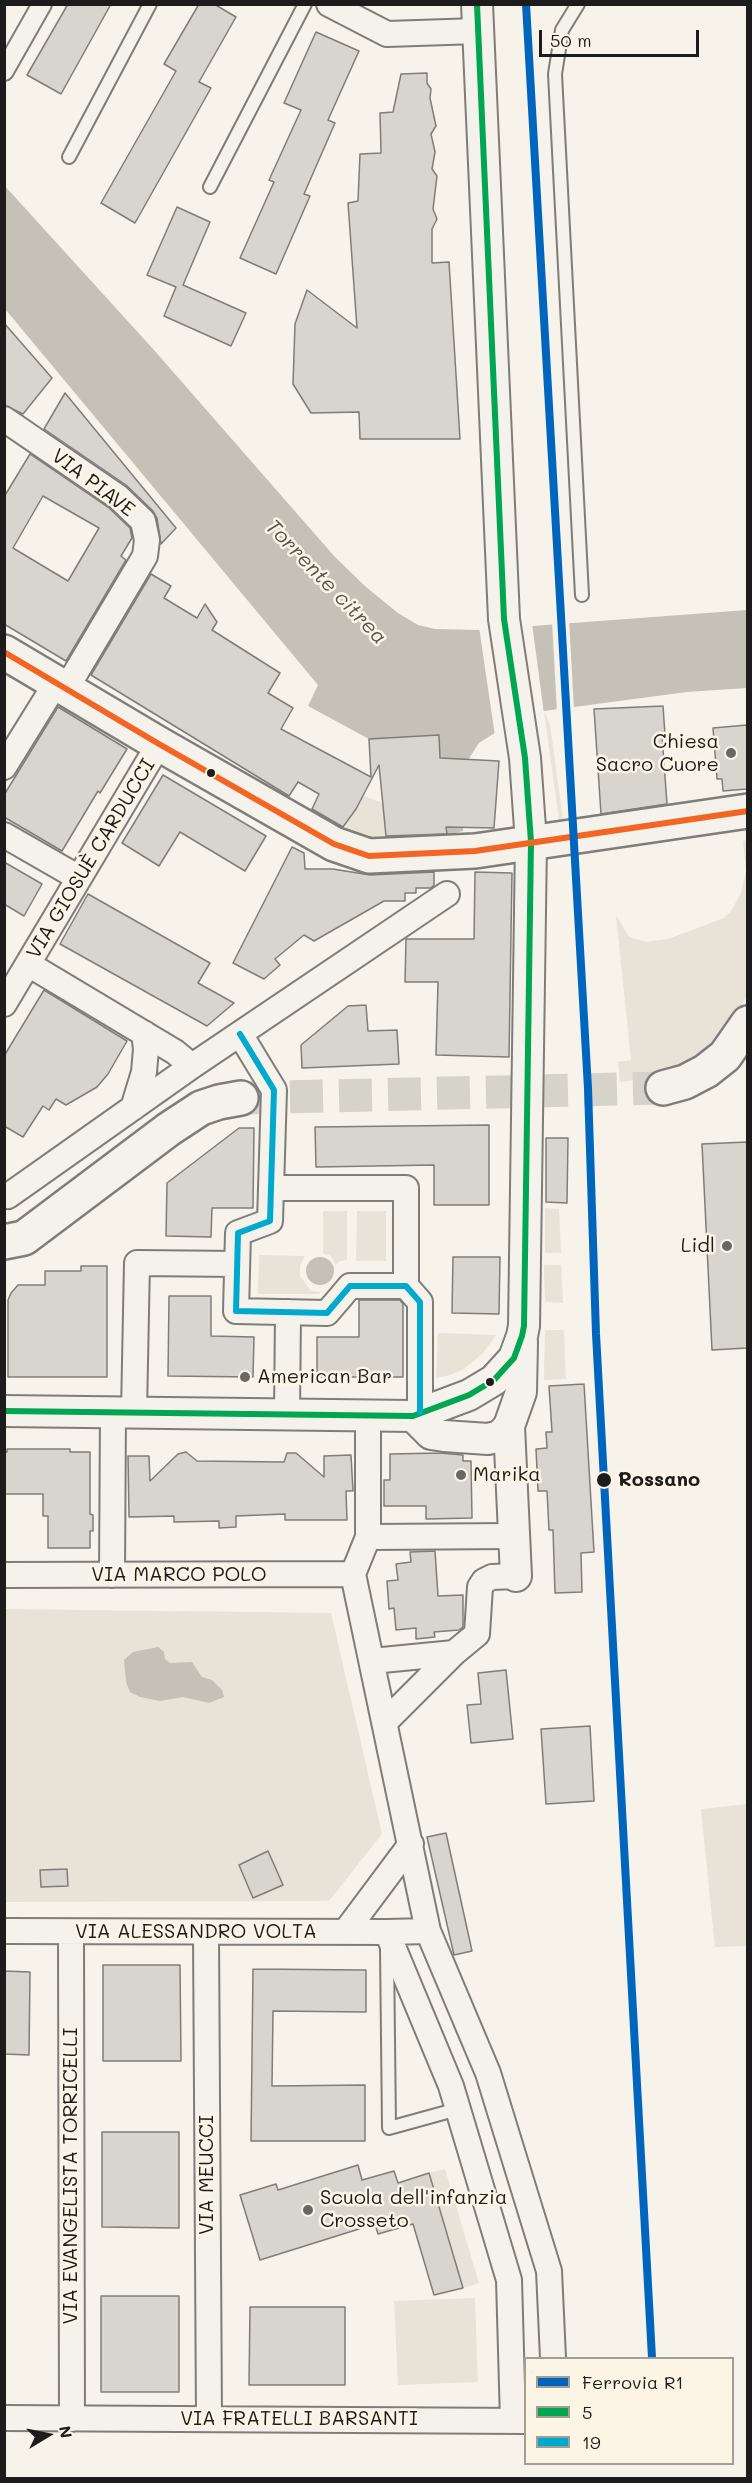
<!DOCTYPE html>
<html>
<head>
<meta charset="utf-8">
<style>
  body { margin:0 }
  #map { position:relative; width:752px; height:2483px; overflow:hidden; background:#f7f3ea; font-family:Mali,sans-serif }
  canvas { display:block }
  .frame { position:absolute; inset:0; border:6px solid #1c1c1c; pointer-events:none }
  .legend { position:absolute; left:524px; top:2357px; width:210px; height:108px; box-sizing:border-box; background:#fcf5e5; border:2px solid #a29e95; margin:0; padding:8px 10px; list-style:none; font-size:18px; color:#1c1c1c }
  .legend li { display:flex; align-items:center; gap:12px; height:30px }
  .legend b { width:30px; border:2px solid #a29e95 }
  .north { position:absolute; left:18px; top:2405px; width:60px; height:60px; -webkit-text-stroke:4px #fcf5e5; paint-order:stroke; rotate:80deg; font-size:16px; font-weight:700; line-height:24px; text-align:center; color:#1c1c1c }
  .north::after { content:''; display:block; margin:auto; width:21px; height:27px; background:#1c1c1c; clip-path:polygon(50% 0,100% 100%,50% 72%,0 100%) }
  .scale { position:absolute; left:539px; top:30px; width:160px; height:27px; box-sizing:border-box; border:3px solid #1c1c1c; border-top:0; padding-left:8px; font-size:18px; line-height:21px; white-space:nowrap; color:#1c1c1c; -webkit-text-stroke:4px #fcf5e5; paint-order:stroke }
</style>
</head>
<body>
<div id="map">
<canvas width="752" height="2483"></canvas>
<div class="frame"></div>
<ul class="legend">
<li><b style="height:8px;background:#0065bd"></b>Ferrovia R1</li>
<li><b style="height:8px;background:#00a651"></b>5</li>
<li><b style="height:8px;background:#00a9ce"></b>19</li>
</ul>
<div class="north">N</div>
<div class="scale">50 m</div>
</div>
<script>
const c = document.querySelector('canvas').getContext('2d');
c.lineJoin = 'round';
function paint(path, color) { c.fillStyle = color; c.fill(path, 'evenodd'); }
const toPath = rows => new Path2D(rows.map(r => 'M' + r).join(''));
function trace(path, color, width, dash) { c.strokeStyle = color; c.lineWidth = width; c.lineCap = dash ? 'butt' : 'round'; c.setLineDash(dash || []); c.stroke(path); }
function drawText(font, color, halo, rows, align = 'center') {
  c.font = font + ' Mali,sans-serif'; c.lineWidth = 5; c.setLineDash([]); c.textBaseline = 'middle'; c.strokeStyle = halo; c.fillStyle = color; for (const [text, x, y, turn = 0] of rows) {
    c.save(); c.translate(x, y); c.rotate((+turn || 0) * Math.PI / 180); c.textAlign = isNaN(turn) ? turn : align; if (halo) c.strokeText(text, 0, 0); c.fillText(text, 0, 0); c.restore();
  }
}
const green = toPath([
  [544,711,550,724,563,820,559,820],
  [363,796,383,803,386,841,367,839,345,828],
  [747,840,747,996,723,1035,702,1056,678,1068,649,1078,620,1082,618,1062,631,1060,616,915,629,937,646,942,668,939,724,918,731,911,741,893,746,871,743,841],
  [545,1208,559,1209,561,1253,545,1253],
  [323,1211,347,1211,347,1260,340,1261,336,1265,331,1256,323,1253],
  [357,1211,386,1211,386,1261,356,1261],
  [259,1255,305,1256,300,1266,300,1276,311,1291,321,1292,319,1294,258,1294],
  [544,1265,561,1265,563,1303,545,1302],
  [545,1330,564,1330,566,1379,544,1380],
  [438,1333,496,1335,483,1353,464,1369,450,1375,436,1378],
  [5,1609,331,1613,382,1834,329,1901,5,1902],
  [747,1804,747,1946,715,1947,701,1809],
  [445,2169,479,2283,463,2288,429,2173],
  [475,2298,478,2382,398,2385,394,2301]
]);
const water = toPath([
  [4,185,154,350,335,557,366,587,398,613,418,625,435,629,479,630,747,610,747,688,687,692,544,711,501,729,479,743,468,760,463,831,447,835,438,735,369,739,308,706,318,685,5,309],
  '306 1271a14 14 0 1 1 28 0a14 14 0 1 1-28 0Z',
  [158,1647,164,1652,165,1659,170,1663,192,1662,202,1677,212,1680,222,1690,224,1697,209,1703,183,1697,160,1701,140,1697,130,1692,126,1682,124,1660,133,1652]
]);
const pier = toPath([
  [569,619,574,710,557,712,552,621],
  [532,623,544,714,495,736,479,627]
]);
const building = toPath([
  [68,4,111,4,61,94,27,75,68,4],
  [199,4,214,4,236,17,199,82,211,88,135,223,101,203,176,71,164,64,199,4],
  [316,32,359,51,328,120,335,123,304,194,310,196,276,274,240,258,274,182,269,180,301,110,284,103,316,32],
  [427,73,427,83,431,89,430,98,436,126,431,134,435,152,432,169,437,176,433,209,437,219,432,229,432,263,449,262,460,439,360,439,359,412,311,413,293,384,295,324,307,290,357,328,348,203,358,201,360,154,381,153,380,113,393,112,401,74,427,73],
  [177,207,210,222,183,285,246,313,231,346,164,316,176,287,147,275,177,207],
  [4,323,52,378,23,414,4,405,4,323],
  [65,393,176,528,161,544,157,518,153,511,126,485,44,429,65,393],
  [30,454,109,508,130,528,132,538,121,556,126,560,66,661,4,624,4,497,30,454],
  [43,496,99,528,68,581,13,548,43,496],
  [151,574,171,586,164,598,197,618,205,604,217,622,212,630,280,673,268,693,293,708,281,729,371,777,369,739,439,735,440,758,499,761,494,828,446,827,447,834,386,836,379,765,356,809,343,827,312,809,319,794,298,782,289,796,91,675,151,574],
  [663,706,665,735,662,735,667,804,601,814,594,709,663,706],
  [58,707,127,749,100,793,98,791,62,851,4,817,4,795,58,707],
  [747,725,747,789,723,791,722,779,717,779,713,728,747,725],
  [163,775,266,836,245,871,180,832,159,866,122,843,163,775],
  [292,847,304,853,305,869,333,869,370,875,434,872,434,885,431,888,416,888,416,893,405,893,405,901,384,901,314,941,304,935,275,959,280,965,264,979,233,963,292,847],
  [4,862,42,884,24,916,4,904,4,862],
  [475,872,512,873,509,1057,436,1055,438,982,405,982,406,939,474,939,475,872],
  [88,894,210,963,198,983,234,1003,207,1026,60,944,88,894],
  [44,990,127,1041,108,1074,97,1087,66,1105,56,1099,49,1110,43,1106,23,1137,4,1126,4,1056,44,990],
  [366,1005,368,1031,397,1030,399,1064,302,1068,301,1045,348,1006,366,1005],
  [489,1125,489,1205,434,1205,434,1165,316,1167,315,1127,489,1125],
  [239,1128,254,1128,253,1208,212,1208,211,1237,166,1236,167,1183,239,1128],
  [546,1138,568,1138,567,1203,546,1202,546,1138],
  [747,1142,747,1348,712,1350,702,1144,747,1142],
  [453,1257,500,1257,499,1314,452,1313,453,1257],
  [81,1266,107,1266,107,1377,8,1377,8,1300,11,1293,18,1285,45,1285,45,1271,81,1271,81,1266],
  [169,1296,211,1296,211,1336,254,1337,253,1377,168,1376,169,1296],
  [359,1300,400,1300,403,1304,403,1377,317,1377,317,1337,359,1337,359,1300],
  [584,1384,594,1552,581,1553,582,1592,555,1593,553,1530,549,1530,547,1491,538,1491,536,1449,547,1448,546,1432,552,1432,549,1386,584,1384],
  [7,1449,70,1449,70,1452,90,1452,90,1514,93,1515,93,1531,90,1531,90,1548,48,1548,48,1516,43,1516,43,1494,4,1494,4,1452,7,1452,7,1449],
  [186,1452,197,1461,284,1462,287,1453,296,1453,324,1477,324,1456,351,1455,353,1491,346,1491,347,1520,285,1520,285,1514,236,1516,236,1527,219,1528,219,1521,174,1522,174,1516,129,1517,128,1456,149,1456,150,1481,178,1454,186,1452],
  [440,1453,463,1455,463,1461,471,1461,472,1518,426,1519,426,1506,384,1506,384,1480,390,1480,390,1454,440,1453],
  [435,1551,438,1596,463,1595,463,1627,459,1630,434,1632,435,1637,416,1639,416,1628,396,1630,394,1608,389,1609,387,1581,398,1580,396,1564,411,1562,410,1552,435,1551],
  [506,1670,513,1739,471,1743,467,1705,481,1704,478,1673,506,1670],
  [590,1726,594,1801,546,1804,541,1729,590,1726],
  [446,1833,472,1951,454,1955,427,1837,446,1833],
  [268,1851,283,1885,253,1898,239,1865,268,1851],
  [67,1869,68,1886,41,1887,40,1870,67,1869],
  [103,1965,180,1965,181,2061,103,2061,103,1965],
  [253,1969,366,1970,366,2012,273,2011,272,2086,365,2085,365,2141,251,2141,253,1969],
  [4,1971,30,1972,29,2055,4,2054,4,1971],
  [102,2132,179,2132,179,2228,102,2227,102,2132],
  [358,2165,362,2180,394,2171,398,2183,429,2173,463,2288,434,2295,413,2224,378,2234,375,2224,260,2260,240,2195,276,2184,278,2190,358,2165],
  [101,2296,179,2296,179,2392,101,2392,101,2296],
  [250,2307,345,2307,345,2385,249,2385,250,2307]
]);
const secondaryTunnel = toPath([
  [241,1098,663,1088]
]);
const service = toPath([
  [578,4,562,30,555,74,582,595],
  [69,157,150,4],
  [210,187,305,4],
  [387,1949,389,2128,458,2109]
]);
const pedestrian = toPath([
  [4,71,42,4]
]);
const minor = toPath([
  [329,4,387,34,478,31],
  [4,419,118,497,143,521,147,540,145,556,66,689],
  [4,767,56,683],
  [4,835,79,878],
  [28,964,175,1052,192,1066],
  [4,1004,159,744],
  [240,1034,274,1090,270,1221,238,1233,236,1311,327,1313,350,1286,406,1286,420,1302,420,1412],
  [133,1108,144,1072,146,1049,144,1033],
  [271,1188,406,1188,406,1286],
  [4,1194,8,1196,192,1066,447,894],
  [134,1412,137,1263,237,1264],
  [287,1414,288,1312],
  [368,1415,368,1537,353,1574,428,1931,488,2073,549,2271,553,2358],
  [368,1537,514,1536],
  [4,1575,353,1574],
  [112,1575,113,1412],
  [372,1661,454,1653,477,1634,480,1587,484,1581,492,1577,516,1576],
  [385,1722,454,1653],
  [4,1931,387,1932],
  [346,1931,411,1844],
  [428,1931,387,1932,451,2086,509,2280,513,2421],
  [71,1932,72,2419],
  [206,1933,209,2418],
  [4,2418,526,2421]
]);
const tertiary = toPath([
  [4,1411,413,1416,469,1395,494,1380,514,1358,522,1336,524,1326,531,842,525,758,504,619,477,4],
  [413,1416,431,1434,444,1436,488,1439,500,1436,509,1426],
  [516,1576,509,1426,521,1392,522,1342]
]);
const secondary = toPath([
  [4,652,159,744,334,844,369,856,475,851,748,811],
  [663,1088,685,1082,706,1071,725,1056,748,1023],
  [4,1242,24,1238,169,1129,201,1108,219,1102,241,1098]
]);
const bus1 = toPath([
  [4,1411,413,1416,469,1395,494,1380,514,1358,522,1336,524,1326,531,842,525,758,504,619,477,4]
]);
const bus2 = toPath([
  [240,1034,274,1090,270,1221,238,1233,236,1311,327,1313,350,1286,406,1286,420,1302,420,1412]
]);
const bus3 = toPath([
  [4,652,159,744,334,844,369,856,475,851,748,811]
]);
const rail1 = toPath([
  [526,4,588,1088,596,1334,652,2358]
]);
const markers = [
  [731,753,6,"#696764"],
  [211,773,5,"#1c1c1c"],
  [727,1246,6,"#696764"],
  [245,1377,6,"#696764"],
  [490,1382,5,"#1c1c1c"],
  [461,1475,6,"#696764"],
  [604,1480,8,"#1c1c1c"],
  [308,2210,6,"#696764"]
];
const streetNames = [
  ["VIA PIAVE",93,483,37],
  ["VIA GIOSUÈ CARDUCCI",91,859,-59],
  ["VIA MARCO POLO",179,1575],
  ["VIA ALESSANDRO VOLTA",196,1932],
  ["VIA MEUCCI",207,2175,-90],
  ["VIA EVANGELISTA TORRICELLI",71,2176,-90],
  ["VIA FRATELLI BARSANTI",299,2419]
];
const poiNames = [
  ["Chiesa",719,742,"right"],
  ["Sacro Cuore",719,765,"right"],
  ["Lidl",715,1246,"right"],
  ["American Bar",257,1377],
  ["Marika",473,1475],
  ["Scuola dell'infanzia",320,2198],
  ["Crosseto",320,2221]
];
const stopNames = [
  ["Rossano",618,1480]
];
const waterNames = [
  ["Torrente citrea",326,582,46]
];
paint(green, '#e8e2d7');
paint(water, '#c5c1b7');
paint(pier, '#f7f3ea');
paint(building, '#d8d5cf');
trace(building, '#7f7d79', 1.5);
trace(secondaryTunnel, '#d6d3cb', 33, [33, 16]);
trace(service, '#7f7d79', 16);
trace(pedestrian, '#7f7d79', 22);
trace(minor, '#7f7d79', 28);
trace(tertiary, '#7f7d79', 34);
trace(secondary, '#7f7d79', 38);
trace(service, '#f5f2ec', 12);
trace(pedestrian, '#f5f2ec', 18);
trace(minor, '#f5f2ec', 24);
trace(tertiary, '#f5f2ec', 30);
trace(secondary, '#f5f2ec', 33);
trace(bus1, '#00a651', 6);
trace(bus2, '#00a9ce', 6);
trace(bus3, '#f26522', 6);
trace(rail1, '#0065bd', 8);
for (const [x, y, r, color] of markers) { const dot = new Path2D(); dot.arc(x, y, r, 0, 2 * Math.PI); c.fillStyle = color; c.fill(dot); trace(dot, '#fcf5e5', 2); }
drawText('20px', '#1c1c1c', '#fcf5e5', streetNames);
drawText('20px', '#1c1c1c', '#fcf5e5', poiNames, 'left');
drawText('bold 20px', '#1c1c1c', '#fcf5e5', stopNames, 'left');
drawText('italic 21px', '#575551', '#fcf5e5', waterNames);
</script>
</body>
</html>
